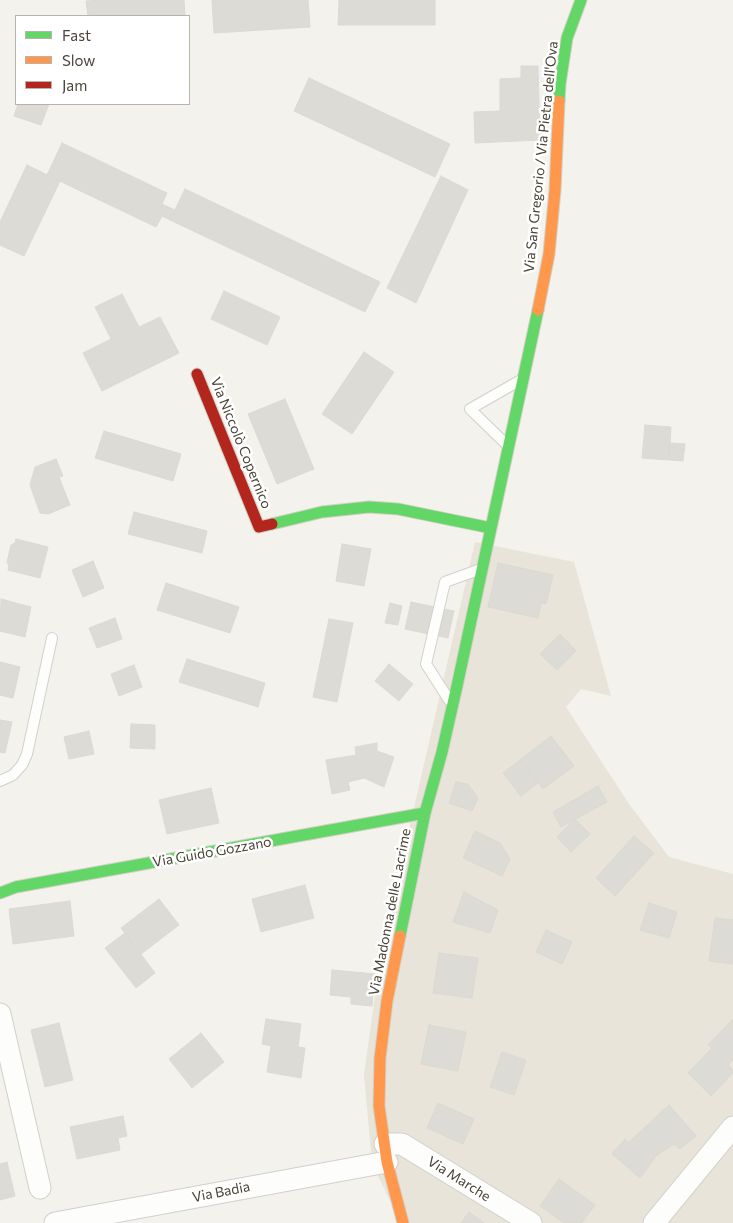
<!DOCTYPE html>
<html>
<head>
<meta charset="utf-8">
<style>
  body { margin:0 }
  #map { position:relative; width:733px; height:1223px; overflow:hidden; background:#f3f2ed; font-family:Commissioner,sans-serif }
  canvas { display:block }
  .legend { position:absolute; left:15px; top:15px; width:175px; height:90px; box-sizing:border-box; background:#fff; border:1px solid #b7b4af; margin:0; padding:6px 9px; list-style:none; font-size:15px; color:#4b4437 }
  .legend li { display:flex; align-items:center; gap:10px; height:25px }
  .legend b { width:25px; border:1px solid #b7b4af }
</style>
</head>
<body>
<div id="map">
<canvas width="733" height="1223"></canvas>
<ul class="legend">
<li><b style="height:6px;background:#63d668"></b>Fast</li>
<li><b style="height:6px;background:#ff974d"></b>Slow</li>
<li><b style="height:6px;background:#b3261e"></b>Jam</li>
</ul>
</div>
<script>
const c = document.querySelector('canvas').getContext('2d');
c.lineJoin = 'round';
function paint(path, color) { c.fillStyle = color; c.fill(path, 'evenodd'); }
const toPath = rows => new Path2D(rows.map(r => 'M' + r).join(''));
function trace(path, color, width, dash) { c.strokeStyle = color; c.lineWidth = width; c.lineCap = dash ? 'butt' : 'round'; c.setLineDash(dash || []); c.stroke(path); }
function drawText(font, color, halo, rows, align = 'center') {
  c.font = font + ' Commissioner,sans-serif'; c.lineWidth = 5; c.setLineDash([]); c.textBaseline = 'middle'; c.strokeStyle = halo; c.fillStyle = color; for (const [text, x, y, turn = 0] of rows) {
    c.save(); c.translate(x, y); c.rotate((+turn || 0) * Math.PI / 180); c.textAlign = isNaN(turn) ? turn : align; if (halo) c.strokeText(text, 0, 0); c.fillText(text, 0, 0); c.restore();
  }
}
const residential = toPath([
  [475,542,574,562,611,696,581,689,566,707,629,804,669,857,733,874,733,1223,401,1223,372,1164,364,1074,382,947]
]);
const building = toPath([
  [103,0,184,0,185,16,88,16,86,1,103,0],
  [212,0,308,0,310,27,214,33,212,0],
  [339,0,435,0,435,25,338,25,339,0],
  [521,66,538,66,540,140,475,143,474,112,500,111,500,79,521,78,521,66],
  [309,78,450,144,435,177,294,111,309,78],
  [18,104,49,104,41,125,14,116,18,104],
  [62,143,167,193,162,204,175,210,170,220,162,216,156,227,47,175,62,143],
  [27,165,60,181,24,256,0,245,0,222,27,165],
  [441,176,468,190,416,303,387,288,441,176],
  [185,189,380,282,365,312,170,220,185,189],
  [224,291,280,317,267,345,211,319,224,291],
  [122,294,139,327,160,317,179,353,102,391,83,353,111,339,95,307,122,294],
  [364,352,394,372,352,434,322,414,364,352],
  [285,399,314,469,277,484,248,414,285,399],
  [645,425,671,427,669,460,642,458,645,425],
  [104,431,181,454,173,481,95,458,104,431],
  [670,443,685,444,683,461,669,460,670,443],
  [56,459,63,476,59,477,70,505,48,514,40,513,30,485,35,467,56,459],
  [134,512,207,531,202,553,128,534,134,512],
  [16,539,48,547,40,578,8,570,9,566,7,562,11,545,15,543,16,539],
  [342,544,371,549,364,586,336,581,342,544],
  [93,561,104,588,83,597,72,570,93,561],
  [498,563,553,575,546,604,541,603,538,618,488,607,498,563],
  [166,583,239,607,230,633,157,610,166,583],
  [1,599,31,607,25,637,0,631,1,599],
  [411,602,454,611,448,638,405,629,411,602],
  [390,603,402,606,398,625,385,623,390,603],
  [115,618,122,639,97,648,89,628,115,618],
  [329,619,353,623,337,702,313,697,329,619],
  [560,634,576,651,557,670,540,654,560,634],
  [187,659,265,683,258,707,179,682,187,659],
  [0,662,20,667,13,698,0,695,0,662],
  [389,664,413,684,399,701,375,681,389,664],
  [134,665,142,687,119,696,111,674,134,665],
  [0,720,12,722,5,753,0,752,0,720],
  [131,724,155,725,155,749,130,748,131,724],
  [89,731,94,754,69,759,64,737,89,731],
  [551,736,574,766,543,789,520,760,551,736],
  [377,743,377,751,394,757,384,787,364,778,348,782,350,790,332,794,326,760,356,755,355,747,377,743],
  [520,760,538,783,521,796,503,773,520,760],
  [456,782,468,784,478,798,472,811,449,803,456,782],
  [598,786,607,802,561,827,553,812,598,786],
  [211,788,219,823,167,834,159,800,211,788],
  [575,819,590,834,571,852,557,837,575,819],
  [475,831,500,843,510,859,502,876,463,858,475,831],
  [634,836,654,853,615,896,596,878,634,836],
  [305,885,314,918,261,932,252,899,305,885],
  [464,892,498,910,490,933,453,922,464,892],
  [159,899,179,925,141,954,121,928,159,899],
  [70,901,74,936,13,944,9,909,70,901],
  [649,903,677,912,669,938,640,930,649,903],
  [715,918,733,920,733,964,709,961,715,918],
  [546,930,572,942,562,964,536,952,546,930],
  [125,933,155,973,136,988,105,948,125,933],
  [439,953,478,958,472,998,433,993,439,953],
  [332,970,375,974,372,1006,351,1004,351,997,330,995,332,970],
  [266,1019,301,1024,298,1047,305,1048,301,1078,267,1072,271,1046,262,1044,266,1019],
  [733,1019,733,1060,728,1065,733,1070,733,1073,711,1096,688,1073,712,1048,708,1045,733,1019],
  [59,1023,73,1080,45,1087,31,1030,59,1023],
  [429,1025,466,1032,458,1071,421,1064,429,1025],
  [201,1033,224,1062,192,1088,169,1059,201,1033],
  [502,1052,526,1060,514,1095,490,1087,502,1052],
  [438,1103,474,1119,463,1144,427,1128,438,1103],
  [669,1105,696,1136,680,1149,674,1144,657,1155,640,1178,612,1154,625,1139,628,1143,669,1105],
  [123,1116,127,1136,118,1138,120,1150,77,1159,70,1127,123,1116],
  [7,1162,15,1196,0,1200,0,1164,7,1162],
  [559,1179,595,1205,582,1223,564,1223,540,1206,559,1179],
  [469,1212,484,1223,461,1223,469,1212]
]);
const lane = toPath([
  [507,445,470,409,519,381],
  [449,700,426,664,445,582,478,570],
  [0,781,13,775,22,765,27,754,52,638]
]);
const street = toPath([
  [0,1014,40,1188],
  [385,1144,402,1144,531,1223],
  [55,1223,387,1162],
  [654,1223,733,1127]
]);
const fast = toPath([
  [559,101,560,84,567,38,581,0],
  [272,524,322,512,369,507,398,509,491,528],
  [0,893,16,887,425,813],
  [400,936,425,813,442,752,457,686,538,310]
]);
const slow = toPath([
  [538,310,549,254,555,190,559,101],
  [400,936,387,1001,380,1058,379,1106,387,1162,403,1223]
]);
const jam = toPath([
  [197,374,259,527,272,524]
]);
const streetNames = [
  ["Via San Gregorio / Via Pietra dell'Ova",541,157,-84],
  ["Via Niccolò Copernico",241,443,68],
  ["Via Guido Gozzano",212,852,-10],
  ["Via Madonna delle Lacrime",390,912,-79],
  ["Via Marche",459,1179,32],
  ["Via Badia",221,1192,-11]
];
paint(residential, '#e8e4da');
paint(building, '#dddbd5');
trace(building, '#dcd9d2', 1);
trace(lane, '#d1d0ca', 12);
trace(street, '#d1d0ca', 23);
trace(fast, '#d3d0c3', 13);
trace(slow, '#d3d0c3', 13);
trace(jam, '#d3d0c3', 13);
trace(lane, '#fdfdfc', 10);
trace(street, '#fdfdfc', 21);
trace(fast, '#63d668', 11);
trace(slow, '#ff974d', 11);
trace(jam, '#b3261e', 11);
drawText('14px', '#4b4437', '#fff', streetNames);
</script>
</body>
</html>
